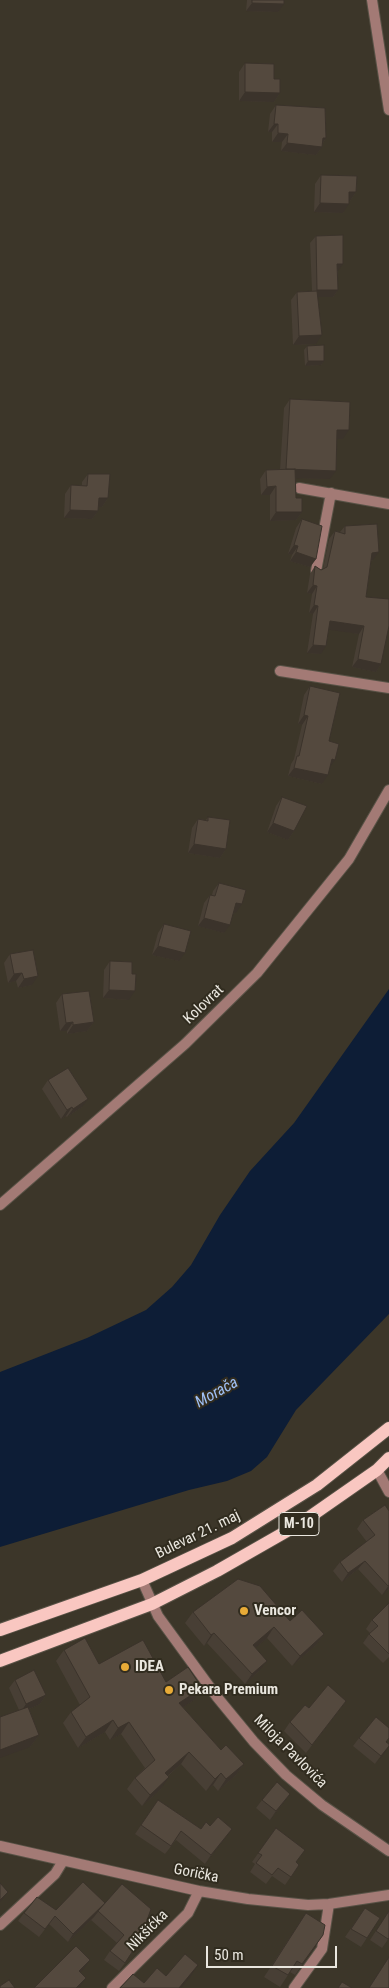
<!DOCTYPE html>
<html>
<head>
<meta charset="utf-8">
<style>
  body { margin:0 }
  #map { position:relative; width:389px; height:1988px; overflow:hidden; background:#3c3629; font-family:"Roboto Condensed",sans-serif }
  canvas { display:block }
  .scale { position:absolute; left:206px; top:1946px; width:131px; height:22px; box-sizing:border-box; border:2px solid #eae7df; border-top:0; padding-left:6px; font-size:15px; line-height:18px; white-space:nowrap; color:#eae7df; -webkit-text-stroke:4px #312c1f; paint-order:stroke }
</style>
</head>
<body>
<div id="map">
<canvas width="389" height="1988"></canvas>
<div class="scale">50 m</div>
</div>
<script>
const c = document.querySelector('canvas').getContext('2d');
c.lineJoin = 'round';
function paint(path, color) { c.fillStyle = color; c.fill(path, 'evenodd'); }
const toPath = rows => new Path2D(rows.map(r => 'M' + r).join(''));
function trace(path, color, width, dash) { c.strokeStyle = color; c.lineWidth = width; c.lineCap = dash ? 'butt' : 'round'; c.setLineDash(dash || []); c.stroke(path); }
function drawText(font, color, halo, rows, align = 'center') {
  c.font = font + ' "Roboto Condensed",sans-serif'; c.lineWidth = 4; c.setLineDash([]); c.textBaseline = 'middle'; c.strokeStyle = halo; c.fillStyle = color; for (const [text, x, y, turn = 0] of rows) {
    c.save(); c.translate(x, y); c.rotate((+turn || 0) * Math.PI / 180); c.textAlign = isNaN(turn) ? turn : align; if (halo) c.strokeText(text, 0, 0); c.fillText(text, 0, 0); c.restore();
  }
}
const water = toPath([
  [389,989,389,1314,296,1410,267,1457,251,1471,227,1481,189,1490,0,1547,0,1372,87,1338,146,1310,172,1287,191,1265,220,1215,250,1171,294,1123]
]);
const street = toPath([
  [372,0,389,110],
  [299,488,389,504],
  [316,571,331,493],
  [280,671,389,688],
  [0,1205,185,1044,257,973,349,859,389,790],
  [377,1470,389,1492],
  [142,1580,158,1616,217,1697,254,1742,286,1775,322,1805,389,1851],
  [0,1846,199,1891,248,1899,308,1905,329,1904,389,1895],
  [0,1925,55,1874,63,1861],
  [112,1988,188,1913,199,1891],
  [294,1988,322,1949,329,1904]
]);
const primary = toPath([
  [0,1630,142,1580,232,1538,317,1485,389,1428],
  [0,1661,152,1604,217,1571,301,1523,377,1470,389,1458]
]);
const wall = toPath([
  [247,0,284,0,278,12,246,11],
  [245,63,274,79,280,93,274,102,239,101,239,72],
  [276,105,326,138,323,143,322,147,316,155,281,151,282,142,272,142,272,132,268,132,270,114],
  [321,175,356,192,350,201,349,201,343,213,314,212,315,184],
  [316,236,338,271,338,290,333,297,318,297,316,344,293,345,291,300,297,292,312,291,310,243],
  [307,346,324,361,321,365,305,366,304,350],
  [290,399,343,439,337,439,330,479,296,478,296,498,302,512,296,520,270,521,270,495,261,495,260,479,266,470,280,470,284,408],
  [88,474,108,498,102,507,98,507,98,511,92,519,64,518,65,494,71,485,82,485,82,482],
  [302,519,316,559,310,567,290,561,292,555,288,554,296,528],
  [345,526,373,560,371,561,366,597,381,664,376,672,352,667,359,634,329,629,321,654,307,653,313,614,309,613,312,594,307,593,310,574,315,566,321,570,323,569,329,539,335,531,340,532],
  [310,686,329,741,330,768,322,784,288,776,291,764,294,759,302,725,298,724,304,695],
  [282,797,294,831,288,840,267,832,276,806],
  [208,817,226,849,220,858,188,853,192,828,198,819,206,820],
  [219,883,236,913,234,912,224,933,198,926,204,903,210,895,212,895,213,891],
  [164,924,179,961,152,955,158,933],
  [10,954,32,985,18,988,16,981,8,983,4,963],
  [110,961,132,974,129,1000,103,998,104,970],
  [62,994,94,1022,87,1031,67,1034,67,1031,60,1031,56,1003],
  [48,1080,82,1107,67,1117,66,1116,61,1119,42,1089],
  [385,1505,389,1589,382,1595,358,1569,342,1582,333,1571,340,1562,367,1542,357,1529,363,1520],
  [389,1603,389,1657,383,1663,363,1643,370,1633,366,1629,372,1620],
  [193,1612,290,1621,324,1634,316,1645,292,1666,267,1638,255,1648,259,1671,245,1684,207,1643,204,1646,185,1623],
  [64,1650,99,1664,166,1682,194,1700,183,1707,221,1750,244,1764,236,1775,218,1791,213,1785,206,1791,181,1764,168,1776,161,1789,142,1806,127,1789,135,1778,145,1768,121,1734,110,1740,105,1732,78,1748,63,1723,71,1712,80,1705,56,1661],
  [15,1680,46,1695,40,1704,29,1709,39,1735,30,1747,19,1710,9,1688],
  [346,1701,306,1753,284,1731,290,1722,309,1708],
  [359,1738,389,1746,375,1764,353,1746],
  [290,1794,284,1802,270,1820,256,1808,262,1800],
  [158,1800,201,1829,226,1837,205,1864,176,1840,165,1854,135,1834],
  [276,1828,296,1863,299,1865,285,1885,272,1876,266,1884,250,1872,255,1864,252,1862],
  [105,1903,139,1935,125,1963,119,1971,104,1960,110,1951,117,1943,91,1920,94,1917,68,1942,49,1924,39,1937,18,1921,24,1913,56,1910],
  [365,1908,380,1918,361,1947,345,1937],
  [389,1911,389,1938,382,1948,370,1940],
  [306,1913,323,1935,295,1975,290,1972,280,1987,264,1977]
]);
const shadedWall = toPath([
  [252,3,284,4,278,12,246,11],
  [245,92,280,93,274,102,239,101],
  [274,124,278,124,272,132,268,132],
  [278,133,288,134,282,142,272,142],
  [323,138,326,138,320,147,322,147,316,155,281,151,287,143],
  [349,192,356,192,350,201,343,201],
  [320,203,349,204,343,213,314,212],
  [337,264,343,264,338,271,332,271],
  [317,290,338,290,333,297,312,297],
  [322,335,316,344,293,345,299,336],
  [308,361,324,361,321,365,305,366],
  [337,430,349,430,343,439,331,439],
  [286,469,336,471,330,479,280,478],
  [276,486,270,495,261,495,267,487],
  [99,498,108,498,102,507,93,507],
  [70,510,98,511,92,519,64,518],
  [276,512,302,512,296,520,270,521],
  [294,545,298,546,292,555,288,554],
  [296,552,316,559,310,567,290,561],
  [379,552,373,560,366,561,372,553],
  [313,585,317,586,312,594,307,593],
  [314,605,318,606,313,614,309,613],
  [330,621,364,626,359,634,324,629],
  [313,645,326,646,321,654,307,653],
  [358,659,381,664,376,672,352,667],
  [304,715,308,716,302,725,298,724],
  [332,759,335,760,329,769],
  [294,768,328,775,322,784,288,776],
  [273,823,294,831,288,840,267,832],
  [194,844,226,849,220,858,188,853],
  [236,903,242,904,236,913,230,911],
  [204,918,230,925,224,933,198,926],
  [158,946,185,953,179,961,152,955],
  [22,973,16,981,8,983,14,974],
  [38,976,32,985,18,988,24,979],
  [109,990,135,991,129,1000,103,998],
  [73,1022,67,1031,60,1031,66,1023],
  [94,1022,87,1031,67,1034,73,1025],
  [88,1099,82,1107,67,1117,73,1109],
  [72,1107,66,1116,61,1119,67,1110],
  [365,1561,358,1569,342,1582,348,1573],
  [389,1585,389,1589,382,1595],
  [274,1627,267,1638,246,1656,253,1645],
  [214,1633,207,1643,204,1646,211,1635],
  [324,1634,316,1645,292,1666,300,1656],
  [267,1661,259,1671,245,1684,252,1674],
  [202,1688,194,1700,171,1715,179,1703],
  [46,1695,40,1704,20,1713,26,1704],
  [113,1720,105,1732,78,1748,86,1737],
  [129,1722,121,1734,110,1740,118,1728],
  [39,1735,30,1747,0,1758,0,1750],
  [389,1746,384,1754,375,1764,381,1756],
  [189,1752,181,1764,157,1785,165,1773],
  [244,1764,236,1775,218,1791,226,1779],
  [221,1773,213,1785,206,1791,215,1779],
  [169,1777,161,1789,142,1806,150,1795],
  [290,1794,284,1802,270,1820,276,1811],
  [232,1829,226,1837,205,1864,211,1855],
  [8,1892,2,1900,0,1902,0,1900],
  [105,1903,94,1917,68,1942,73,1934],
  [141,1926,145,1926,139,1935],
  [90,1960,84,1969,73,1979,79,1971],
  [198,1965,191,1976,181,1988,179,1988],
  [86,1978,79,1988,76,1988]
]);
const building = toPath([
  [252,0,284,0,284,4,252,3,252,0],
  [245,63,274,64,274,79,280,79,280,93,245,92,245,63],
  [276,105,325,108,326,138,323,138,322,147,287,143,288,134,278,133,278,124,274,124,276,105],
  [321,175,357,176,356,192,349,192,349,204,320,203,321,175],
  [343,235,343,264,337,264,338,290,317,290,316,236,343,235],
  [317,291,322,335,299,336,297,292,317,291],
  [324,345,324,361,308,361,307,346,324,345],
  [290,399,350,402,349,430,337,430,336,471,286,469,290,399],
  [295,469,296,498,302,498,302,512,276,512,276,486,267,487,266,470,295,469],
  [88,474,110,474,108,498,99,498,98,511,70,510,71,485,87,486,88,474],
  [302,519,322,526,316,559,296,552,298,546,294,545,302,519],
  [377,524,379,552,372,553,366,597,389,599,389,626,381,664,358,659,364,626,330,621,326,646,313,645,318,606,314,605,317,586,313,585,315,566,321,570,327,567,335,531,345,534,345,526,377,524],
  [310,686,340,693,329,741,339,744,335,760,332,759,328,775,294,768,297,756,299,756,308,716,304,715,310,686],
  [282,797,307,806,294,831,273,823,282,797],
  [208,817,230,820,226,849,194,844,198,819,208,821,208,817],
  [219,883,246,890,242,904,236,903,230,925,204,918,210,895,215,896,219,883],
  [164,924,191,931,185,953,158,946,164,924],
  [33,950,38,976,24,979,22,973,14,974,10,954,33,950],
  [110,961,132,962,132,974,136,974,135,991,109,990,110,961],
  [89,991,94,1022,73,1025,73,1022,66,1023,62,994,89,991],
  [68,1068,88,1099,73,1109,72,1107,67,1110,48,1080,68,1068],
  [385,1505,389,1511,389,1585,388,1586,365,1561,348,1573,340,1562,375,1535,363,1520,385,1505],
  [238,1579,260,1586,290,1621,302,1610,324,1634,300,1656,274,1627,253,1645,267,1661,252,1674,214,1633,211,1635,193,1612,238,1579],
  [389,1603,389,1654,369,1634,378,1626,372,1620,389,1603],
  [85,1638,99,1664,143,1640,166,1682,188,1667,202,1688,179,1703,221,1750,226,1745,244,1764,226,1779,221,1773,215,1779,189,1752,165,1773,169,1777,150,1795,135,1778,155,1760,129,1722,118,1728,113,1720,86,1737,71,1712,90,1697,64,1650,85,1638],
  [34,1670,46,1695,26,1704,15,1680,34,1670],
  [328,1685,346,1701,312,1745,290,1722,305,1705,309,1708,328,1685],
  [28,1707,39,1735,0,1750,0,1717,28,1707],
  [376,1717,389,1728,389,1738,386,1742,389,1744,389,1746,381,1756,359,1738,376,1717],
  [277,1782,290,1794,276,1811,262,1800,277,1782],
  [158,1800,201,1829,206,1822,210,1826,218,1817,232,1829,211,1855,181,1831,171,1846,141,1825,158,1800],
  [276,1828,305,1850,296,1862,299,1865,291,1877,278,1868,272,1875,256,1863,262,1855,258,1853,276,1828],
  [83,1882,105,1903,73,1934,55,1916,45,1929,24,1913,37,1897,56,1910,83,1882],
  [0,1883,8,1892,0,1900,0,1883],
  [122,1884,151,1909,145,1926,141,1926,136,1946,125,1963,110,1951,124,1935,98,1911,122,1884],
  [365,1908,380,1918,367,1938,351,1929,365,1908],
  [389,1911,389,1938,388,1939,376,1931,389,1911],
  [306,1913,325,1925,323,1935,302,1964,297,1961,288,1975,272,1966,306,1913],
  [76,1946,90,1960,79,1971,86,1978,76,1988,34,1988,76,1946],
  [185,1954,198,1965,179,1988,120,1988,133,1974,144,1983,157,1968,166,1976,185,1954],
  [389,1957,389,1988,369,1988,389,1957],
  [9,1980,15,1988,0,1988,0,1986,9,1980],
  [342,1982,352,1988,338,1988,342,1982]
]);
const markers = [
  [244,1611,5,"#e8ab37"],
  [125,1667,5,"#e8ab37"],
  [169,1690,5,"#e8ab37"]
];
const shields = [
  [299,1524,40]
];
const shieldNames = [
  ["M-10",299,1524]
];
const streetNames = [
  ["Kolovrat",204,1005,-44],
  ["Bulevar 21. maj",198,1535,-26],
  ["Miloja Pavlovića",290,1752,45],
  ["Gorička",196,1874,11],
  ["Nikšićka",148,1931,-45]
];
const poiNames = [
  ["Vencor",254,1611],
  ["IDEA",135,1667],
  ["Pekara Premium",179,1690]
];
const waterNames = [
  ["Morača",217,1393,-29]
];
paint(water, '#0d1d36');
trace(street, '#585246', 12);
trace(primary, '#585246', 14);
trace(street, '#a37a75', 10);
trace(primary, '#f9c7c1', 12);
paint(wall, '#483f35');
paint(shadedWall, '#3b332b');
paint(building, '#54493e');
trace(building, '#3b332b', 1);
for (const [x, y, r, color] of markers) { const dot = new Path2D(); dot.arc(x, y, r, 0, 2 * Math.PI); c.fillStyle = color; c.fill(dot); trace(dot, '#312c1f', 2); }
for (const [x, y, w] of shields) { const box = new Path2D(); box.roundRect(x - w / 2, y - 11.5, w, 23, 4); c.fillStyle = '#312c1f'; c.fill(box); trace(box, '#eae7df', 1); }
drawText('bold 14px', '#eae7df', null, shieldNames);
drawText('15px', '#eae7df', '#312c1f', streetNames);
drawText('bold 15px', '#eae7df', '#312c1f', poiNames, 'left');
drawText('italic 16px', '#a0c1f6', '#312c1f', waterNames);
</script>
</body>
</html>
